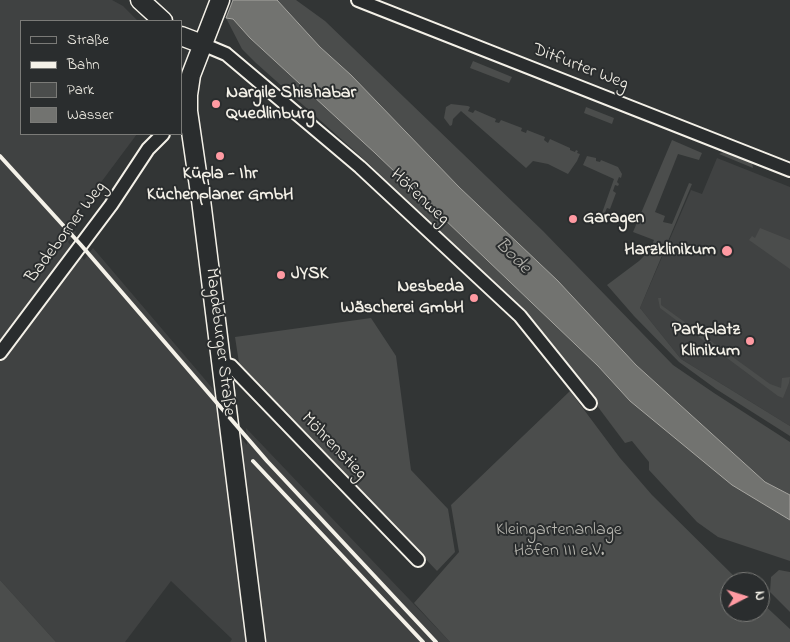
<!DOCTYPE html>
<html>
<head>
<meta charset="utf-8">
<style>
  body { margin:0 }
  #map { position:relative; width:790px; height:642px; overflow:hidden; background:#323535; font-family:"Indie Flower",sans-serif }
  canvas { display:block }
  .legend { position:absolute; left:20px; top:20px; width:162px; height:115px; box-sizing:border-box; background:#2a2d2e; border:1px solid #7b7b78; margin:0; padding:6px 9px; list-style:none; font-size:15px; color:#f4f1e8 }
  .legend li { display:flex; align-items:center; gap:10px; height:25px }
  .legend b { width:25px; border:1px solid #7b7b78 }
  .north { position:absolute; left:720px; top:572px; width:50px; height:50px; box-sizing:border-box; background:#2a2d2e; border:1px solid #7b7b78; border-radius:50%; rotate:85deg; font-size:14px; font-weight:700; line-height:20px; text-align:center; color:#f4f1e8 }
  .north::after { content:''; display:block; margin:auto; width:18px; height:22px; background:#ff9aa2; clip-path:polygon(50% 0,100% 100%,50% 72%,0 100%) }
</style>
</head>
<body>
<div id="map">
<canvas width="790" height="642"></canvas>
<ul class="legend">
<li><b style="height:6px;background:#2a2d2e"></b>Straße</li>
<li><b style="height:6px;background:#f4f1e8"></b>Bahn</li>
<li><b style="height:14px;background:#4b4d4c"></b>Park</li>
<li><b style="height:14px;background:#727370"></b>Wasser</li>
</ul>
<div class="north">N</div>
</div>
<script>
const c = document.querySelector('canvas').getContext('2d');
c.lineJoin = 'round';
function paint(path, color) { c.fillStyle = color; c.fill(path, 'evenodd'); }
const toPath = rows => new Path2D(rows.map(r => 'M' + r).join(''));
function trace(path, color, width, dash) { c.strokeStyle = color; c.lineWidth = width; c.lineCap = dash ? 'butt' : 'round'; c.setLineDash(dash || []); c.stroke(path); }
function drawText(font, color, halo, rows, align = 'center') {
  c.font = font + ' "Indie Flower",sans-serif'; c.lineWidth = 4; c.setLineDash([]); c.textBaseline = 'middle'; c.strokeStyle = halo; c.fillStyle = color; for (const [text, x, y, turn = 0] of rows) {
    c.save(); c.translate(x, y); c.rotate((+turn || 0) * Math.PI / 180); c.textAlign = isNaN(turn) ? turn : align; if (halo) c.strokeText(text, 0, 0); c.fillText(text, 0, 0); c.restore();
  }
}
const built = toPath([
  [0,0,112,0,123,6,138,21,21,21,21,134,137,134,70,224,76,232,68,242,84,260,93,248,214,390,217,411,247,445,246,428,450,642,230,642,232,639,171,581,125,642,56,642,0,580],
  [717,158,790,187,790,426,681,359,640,308,691,190,702,194]
]);
const green = toPath([
  [277,0,296,0,325,21,543,231,673,365,714,393,790,442,790,495,765,482,636,365,558,281,459,187,351,75,320,47],
  [226,18,233,19,250,38,375,153,598,366,630,401,790,520,790,561,718,537,697,522,649,470,649,462,632,441,625,443,580,383,523,313,368,163,256,63,242,49],
  [473,61,512,77,509,83,470,68],
  [451,104,468,106,470,107,468,111,473,113,475,110,496,119,495,122,499,123,501,120,522,128,521,131,526,133,527,130,545,137,544,140,548,143,550,139,570,148,570,150,575,152,576,150,578,151,577,153,580,154,577,161,568,174,548,164,533,161,526,168,461,111,453,119,452,125,450,126,444,118,446,107],
  [586,107,614,118,612,124,584,113],
  [672,140,702,153,699,160,678,154,655,212,665,216,663,222,672,224,689,183,692,184,640,308,681,359,790,426,790,436,716,389,679,362,634,316,607,285,639,261,650,250,654,240,633,232],
  [723,152,727,152,752,161,753,168,719,154],
  [587,156,596,158,596,161,600,162,601,160,618,167,622,174,621,178,619,177,617,182,619,184,618,186,615,185,613,191,616,193,610,209,607,208,605,212,607,214,606,216,602,213,614,179,583,165],
  [760,228,790,240,790,269,749,240,752,236,755,238],
  [658,298,661,298,661,305,770,384,781,388,782,378,790,377,789,383,783,398,778,396,660,308],
  [371,318,396,356,411,470,448,509,455,552,437,571,239,363,235,337],
  [570,391,620,458,652,495,740,582,730,582,730,612,760,612,760,601,790,629,790,642,450,642,414,603,459,552,451,505],
  [779,570,790,572,790,612,770,592,771,577],
  [0,580,56,642,0,642]
]);
const water = toPath([
  [233,0,277,0,320,47,351,75,459,187,558,281,636,365,765,482,790,495,790,520,732,485,630,401,598,366,375,153,250,38,233,19,226,18,233,0]
]);
const street = toPath([
  [358,0,790,170],
  [202,44,226,54,360,167,520,316,590,403],
  [0,353,111,205,148,149,163,134],
  [221,363,231,366,418,560]
]);
const secondary = toPath([
  [140,0,163,21],
  [220,0,191,75,188,95,188,111,201,200,256,642],
  [181,36,202,44]
]);
const rail = toPath([
  [0,156,81,245,267,461,436,642],
  [253,461,423,642]
]);
const markers = [
  [216,104,5,"#ff9aa2"],
  [220,156,5,"#ff9aa2"],
  [573,219,5,"#ff9aa2"],
  [727,251,6,"#ff9aa2"],
  [281,275,5,"#ff9aa2"],
  [474,298,5,"#ff9aa2"],
  [750,341,5,"#ff9aa2"]
];
const streetNames = [
  ["Ditfurter Weg",580,68,21],
  ["Höfenweg",419,198,43],
  ["Badeborner Weg",67,233,-53],
  ["Magdeburger Straße",219,342,83],
  ["Möhrenstieg",333,447,46]
];
const poiNames = [
  ["Nargile Shishabar",226,94],
  ["Quedlinburg",226,115],
  ["Küpla - Ihr",220,175,"center"],
  ["Küchenplaner GmbH",220,196,"center"],
  ["Garagen",583,219],
  ["Harzklinikum",716,251,"right"],
  ["JYSK",291,275],
  ["Nesbeda",464,288,"right"],
  ["Wäscherei GmbH",464,309,"right"],
  ["Parkplatz",740,331,"right"],
  ["Klinikum",740,352,"right"]
];
const parkNames = [
  ["Kleingartenanlage",559,531],
  ["Höfen III e.V.",559,552]
];
const waterNames = [
  ["Bode",512,257,45]
];
paint(built, '#404242');
paint(green, '#4b4d4c');
paint(water, '#727370');
trace(water, '#a6a5a0', 1);
trace(street, '#f4f1e8', 16);
trace(secondary, '#f4f1e8', 21);
trace(street, '#2a2d2e', 12);
trace(secondary, '#2a2d2e', 18);
trace(rail, '#f4f1e8', 4);
for (const [x, y, r, color] of markers) { const dot = new Path2D(); dot.arc(x, y, r, 0, 2 * Math.PI); c.fillStyle = color; c.fill(dot); trace(dot, '#2a2d2e', 2); }
drawText('18px', '#f4f1e8', '#2a2d2e', streetNames);
drawText('bold 18px', '#f4f1e8', '#2a2d2e', poiNames, 'left');
drawText('18px', '#b9b8b1', '#2a2d2e', parkNames);
drawText('italic 19px', '#b3b2ac', '#2a2d2e', waterNames);
</script>
</body>
</html>
